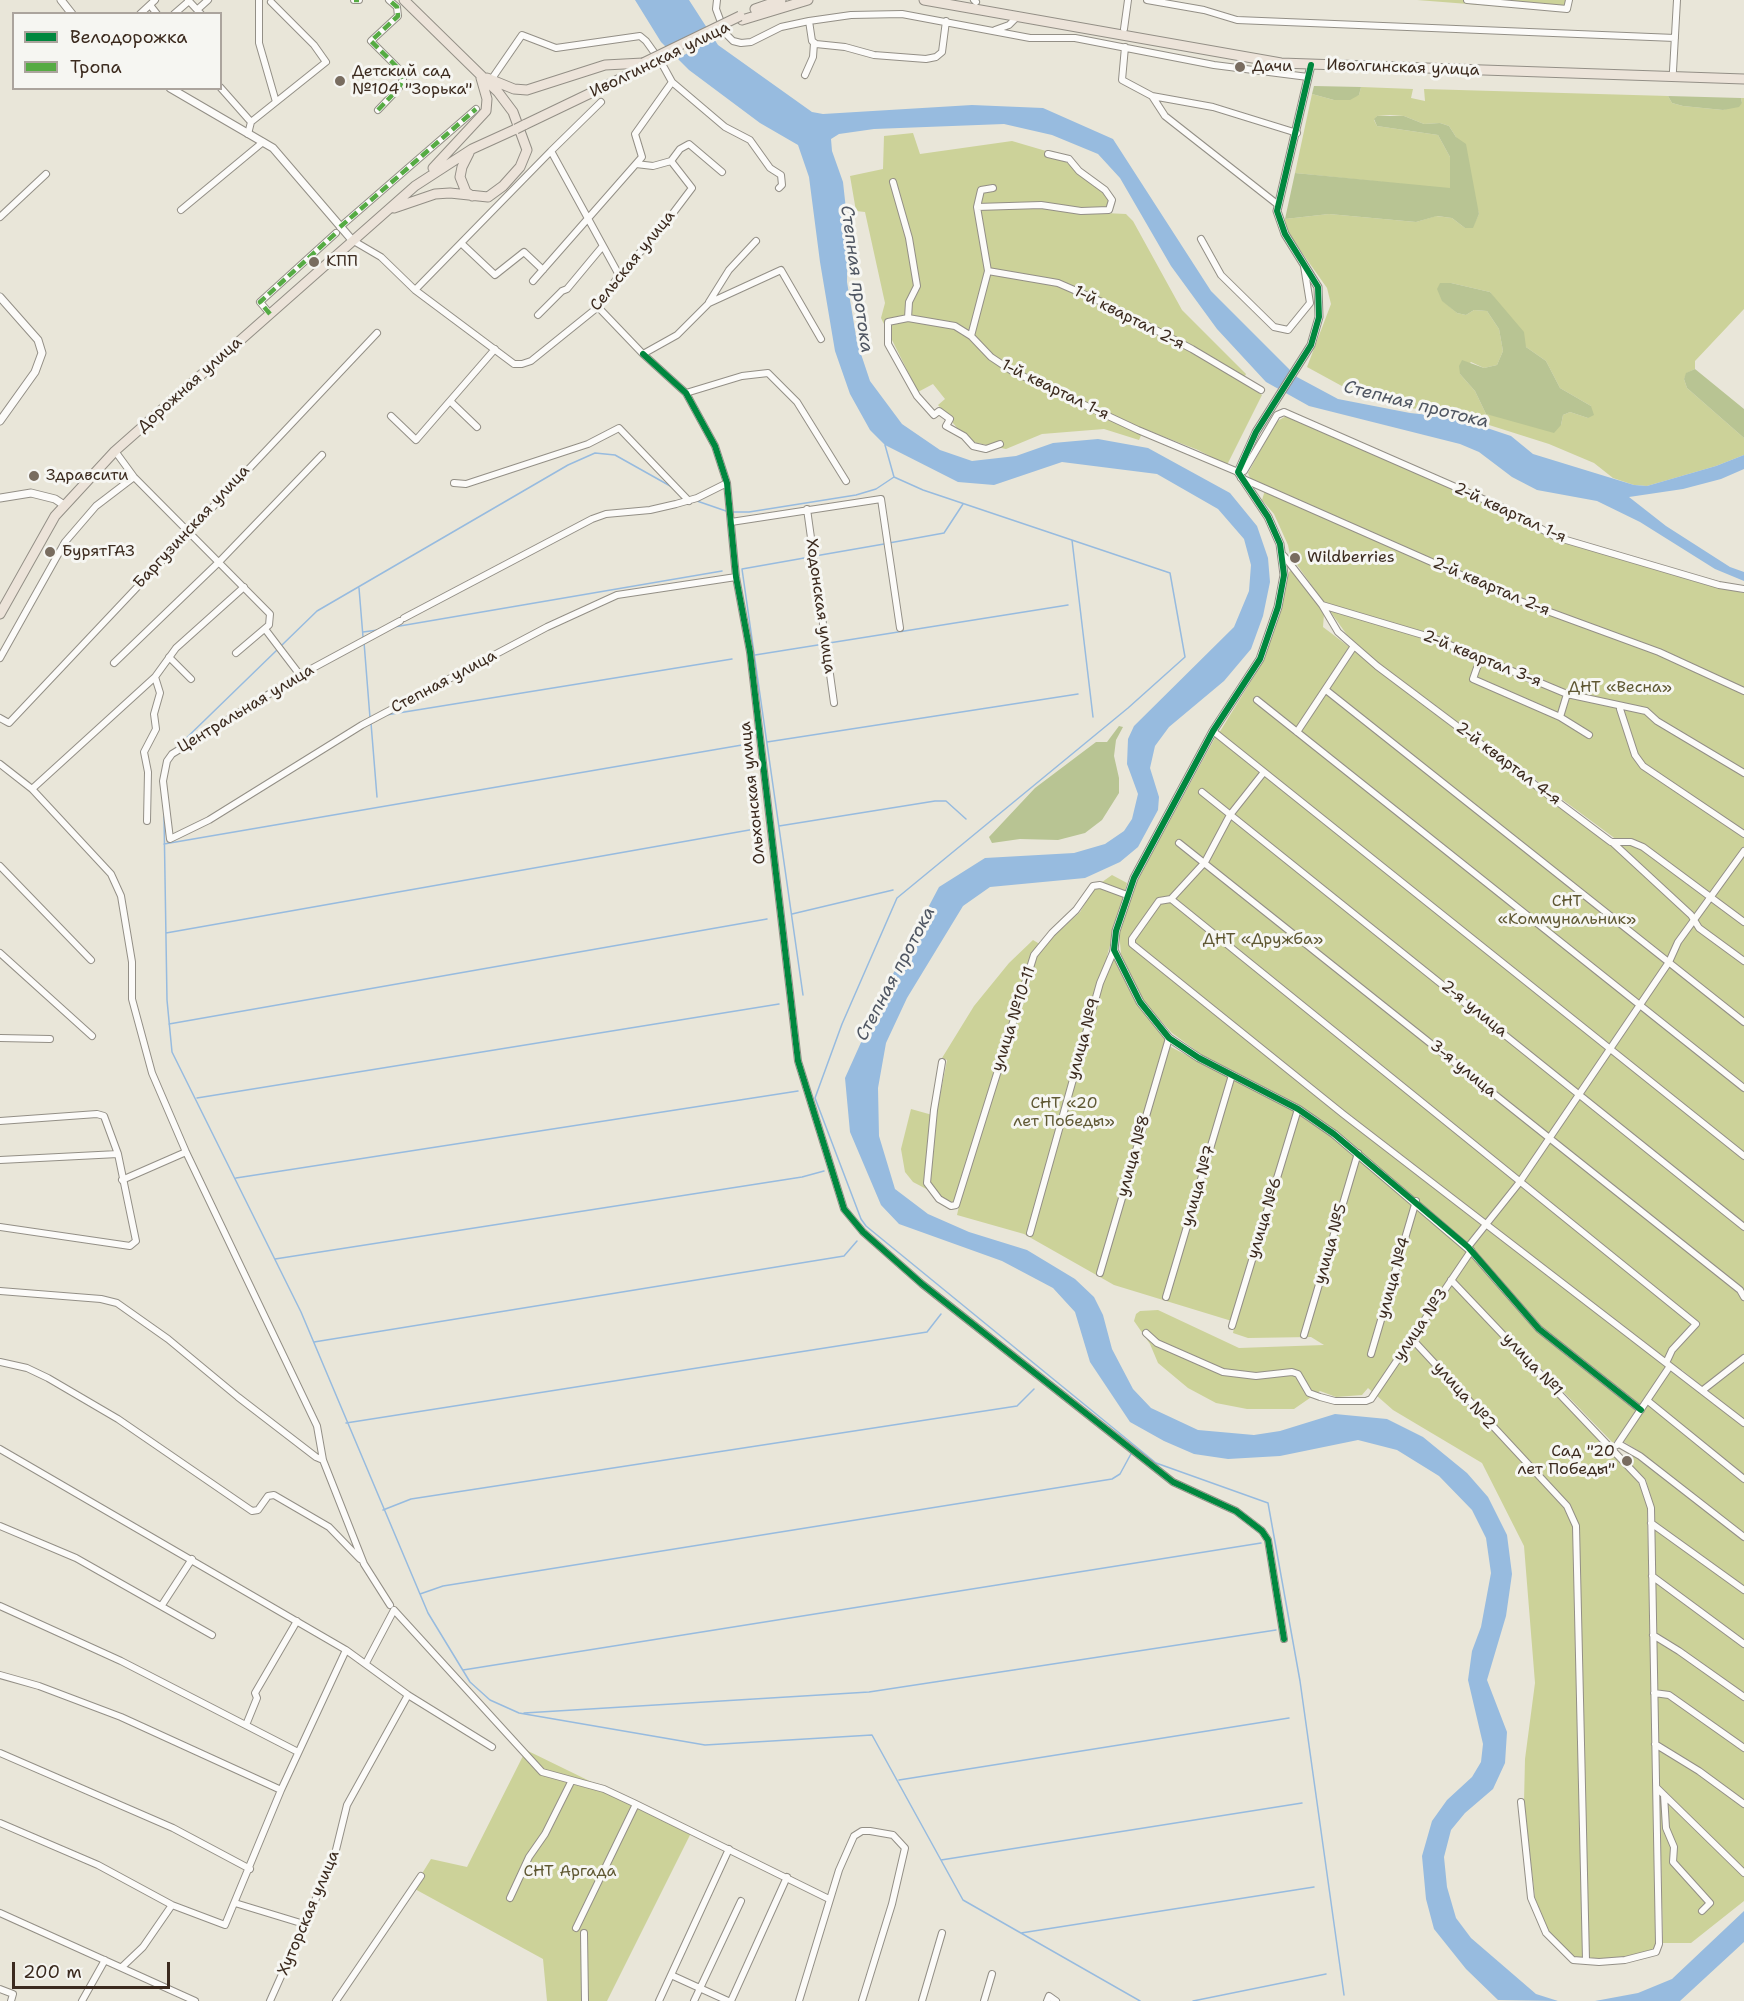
<!DOCTYPE html>
<html>
<head>
<meta charset="utf-8">
<style>
  body { margin:0 }
  #map { position:relative; width:1744px; height:2001px; overflow:hidden; background:#e9e6d9; font-family:"Shantell Sans",sans-serif }
  canvas { display:block }
  .legend { position:absolute; left:12px; top:12px; width:210px; height:78px; box-sizing:border-box; background:#f6f6f2; border:2px solid #aba49d; margin:0; padding:8px 10px; list-style:none; font-size:18px; color:#3b2a1e }
  .legend li { display:flex; align-items:center; gap:12px; height:30px }
  .legend b { width:30px; border:2px solid #aba49d }
  .scale { position:absolute; left:12px; top:1962px; width:158px; height:27px; box-sizing:border-box; border:3px solid #3b2a1e; border-top:0; padding-left:8px; font-size:18px; line-height:21px; white-space:nowrap; color:#3b2a1e; -webkit-text-stroke:4px #f6f6f2; paint-order:stroke }
</style>
</head>
<body>
<div id="map">
<canvas width="1744" height="2001"></canvas>
<ul class="legend">
<li><b style="height:8px;background:#00873e"></b>Велодорожка</li>
<li><b style="height:8px;background:#55ab43"></b>Тропа</li>
</ul>
<div class="scale">200 m</div>
</div>
<script>
const c = document.querySelector('canvas').getContext('2d');
c.lineJoin = 'round';
function paint(path, color) { c.fillStyle = color; c.fill(path, 'evenodd'); }
const toPath = rows => new Path2D(rows.map(r => 'M' + r).join(''));
function trace(path, color, width, dash) { c.strokeStyle = color; c.lineWidth = width; c.lineCap = dash ? 'butt' : 'round'; c.setLineDash(dash || []); c.stroke(path); }
function drawText(font, color, halo, rows, align = 'center') {
  c.font = font + ' "Shantell Sans",sans-serif'; c.lineWidth = 6; c.setLineDash([]); c.textBaseline = 'middle'; c.strokeStyle = halo; c.fillStyle = color; for (const [text, x, y, turn = 0] of rows) {
    c.save(); c.translate(x, y); c.rotate((+turn || 0) * Math.PI / 180); c.textAlign = isNaN(turn) ? turn : align; if (halo) c.strokeText(text, 0, 0); c.fillText(text, 0, 0); c.restore();
  }
}
const green = toPath([
  [1417,0,1572,0,1570,12],
  [1361,87,1413,89,1411,98,1425,101,1424,89,1668,96,1672,103,1683,106,1723,110,1742,103,1741,98,1744,98,1744,309,1695,361,1695,369,1687,373,1684,379,1687,388,1744,438,1744,455,1716,466,1647,486,1634,485,1613,478,1594,463,1549,444,1448,412,1399,407,1362,397,1307,367,1331,304,1327,288,1286,230,1285,219,1329,214,1416,222,1436,216,1452,218,1465,228,1472,228,1479,214,1456,137,1449,126,1440,123,1424,124,1404,116,1390,115,1377,116,1374,120,1377,126,1438,135,1450,157,1450,189,1295,173,1312,94,1334,100,1359,95],
  [1451,283,1490,292,1526,347,1546,361,1560,388,1591,406,1588,418,1570,412,1563,415,1561,425,1486,414,1475,391,1460,374,1471,362,1484,368,1497,365,1503,351,1499,329,1487,311,1474,310,1466,315,1457,313,1442,300],
  [913,133,920,154,1012,141,1046,151,1045,155,1066,162,1103,191,1109,200,1105,213,1126,214,1133,221,1182,310,1246,374,1242,382,1262,395,1227,465,1198,450,1144,429,1139,440,1104,429,1042,434,1006,449,968,441,938,405,945,399,933,384,918,392,881,318,885,303,865,212,856,211,850,176,883,169,884,136],
  [1286,416,1501,510,1550,537,1707,585,1744,593,1744,958,1699,925,1623,852,1617,840,1379,664,1347,635,1290,555,1288,545,1274,514,1262,500,1266,487,1254,483,1249,476,1248,473,1276,422],
  [1295,567,1295,573,1324,614,1323,627,1617,850,1744,963,1744,1153,1219,733,1264,660,1280,611,1289,572],
  [1216,736,1744,1159,1744,1421,1682,1370,1679,1374,1744,1427,1744,1901,1691,1943,1663,1943,1653,1511,1646,1480,1628,1462,1637,1450,1618,1438,1613,1443,1523,1350,1520,1355,1638,1482,1647,1501,1657,1946,1652,1953,1599,1960,1575,1959,1548,1932,1535,1898,1524,1802,1525,1759,1535,1683,1524,1546,1482,1463,1393,1410,1368,1388,1362,1395,1336,1397,1320,1391,1294,1409,1247,1409,1216,1403,1188,1388,1158,1363,1150,1344,1134,1321,1136,1314,1140,1311,1158,1310,1239,1348,1324,1345,1311,1337,1248,1338,1233,1333,1235,1322,1114,1285,1024,1234,957,1215,959,1206,913,1182,905,1172,901,1149,911,1109,936,1116,947,1060,942,1058,974,1006,1009,963,1033,940,1043,946,1080,912,1095,887,1112,875,1127,883,1107,956,1117,960,1139,1004,1171,1047,1309,1119,1343,1145,1488,1270,1466,1241,1337,1133,1284,1097,1202,1055,1172,1033,1142,1000,1121,954,1119,932,1138,879],
  [526,1750,692,1831,607,2001,547,2001,543,1959,413,1888,431,1859,467,1867]
]);
const forest = toPath([
  [1314,86,1361,87,1359,95,1350,100,1334,100,1312,94],
  [1668,96,1741,98,1742,103,1739,107,1723,110,1683,106,1672,103],
  [1377,116,1404,116,1424,124,1440,123,1449,126,1456,137,1466,144,1479,214,1473,228,1465,228,1452,218,1437,216,1416,222,1329,214,1285,219,1295,173,1450,188,1450,157,1438,135,1377,126,1374,119],
  [1440,283,1451,283,1490,292,1524,332,1526,347,1546,361,1560,388,1591,406,1594,415,1588,418,1570,412,1563,415,1561,425,1554,433,1486,414,1475,391,1460,374,1459,366,1462,360,1484,368,1497,365,1503,351,1499,329,1487,311,1474,310,1466,315,1457,313,1442,301,1437,289],
  [1695,369,1744,409,1744,438,1687,388,1684,379,1686,373],
  [1119,726,1123,727,1116,740,1114,756,1119,778,1119,793,1102,820,1085,833,1058,840,1020,839,992,843,989,837,1035,788,1096,742,1107,742]
]);
const water = toPath([
  [635,0,689,0,718,45,812,112,823,114,972,105,1043,108,1113,139,1211,291,1297,377,1338,399,1410,413,1457,418,1511,436,1533,454,1634,485,1647,486,1716,466,1744,455,1744,469,1721,479,1683,489,1629,497,1666,526,1730,567,1744,572,1744,581,1715,569,1640,522,1597,501,1537,490,1512,477,1479,452,1460,444,1309,406,1266,382,1217,329,1171,266,1120,178,1098,154,1052,135,1004,124,874,129,839,134,831,139,832,151,843,182,848,228,847,282,857,342,870,381,902,424,940,450,972,461,1016,456,1053,443,1098,439,1148,448,1230,493,1257,526,1268,558,1270,582,1263,616,1251,649,1224,681,1169,727,1155,746,1150,768,1159,797,1158,810,1138,847,1120,862,1085,878,990,887,963,906,907,998,886,1043,878,1088,879,1136,895,1189,928,1214,969,1232,1027,1250,1075,1279,1094,1297,1103,1315,1112,1349,1133,1389,1151,1408,1198,1430,1254,1435,1280,1431,1335,1414,1387,1419,1423,1437,1467,1473,1488,1497,1507,1535,1512,1574,1506,1616,1487,1680,1507,1732,1505,1763,1493,1789,1465,1813,1451,1830,1444,1857,1447,1887,1456,1918,1471,1938,1536,1994,1558,2001,1498,2000,1466,1969,1434,1929,1426,1899,1422,1856,1432,1821,1447,1800,1472,1777,1481,1762,1483,1744,1468,1680,1472,1651,1481,1627,1491,1573,1486,1538,1472,1510,1439,1476,1397,1450,1358,1440,1280,1456,1228,1459,1194,1454,1164,1441,1130,1422,1090,1362,1075,1312,1053,1288,1002,1261,899,1224,881,1205,850,1132,845,1078,885,989,939,887,985,858,1074,853,1105,844,1124,831,1132,819,1138,794,1127,764,1128,739,1134,726,1234,627,1249,591,1251,565,1244,539,1218,509,1157,474,1062,462,994,485,958,482,885,445,870,430,850,394,835,351,820,262,809,177,798,145,760,123,689,70,661,42],
  [1744,1911,1744,1942,1680,2001,1595,2001,1638,1993,1672,1979]
]);
const pier = toPath([
  [710,25,718,38,674,60,663,48]
]);
const stream = toPath([
  [885,445,894,477,923,490,1170,573,1185,657,1128,708,897,898,842,1024,815,1098,861,1219,866,1226,1156,1463,1268,1503,1300,1681,1344,1995],
  [697,501,726,511],
  [731,512,749,512,856,495,876,489,894,477],
  [1072,540,1093,717],
  [889,543,944,533,963,504],
  [815,556,884,544],
  [359,588,363,637],
  [394,627,722,571],
  [363,632,378,630],
  [364,642,370,718],
  [829,643,1068,605],
  [282,645,317,611,568,465,595,453,615,455,672,487],
  [755,655,824,644],
  [386,715,732,659],
  [371,723,377,797],
  [767,742,1078,694],
  [174,750,278,649],
  [164,816,167,1000,172,1052,301,1312,428,1613,470,1682,490,1700,519,1713,705,1745,872,1735,963,1900,1140,2001],
  [779,826,935,801,946,801,966,819],
  [164,844,742,745],
  [792,914,893,890],
  [166,933,755,829],
  [803,995,742,569,810,557],
  [169,1024,767,919],
  [197,1098,779,1004],
  [236,1178,798,1091],
  [275,1259,802,1177,824,1171],
  [314,1342,844,1256,857,1241],
  [346,1423,927,1332,941,1314],
  [383,1510,411,1499,1017,1406,1034,1389],
  [420,1594,443,1586,1112,1479,1120,1474,1132,1452],
  [463,1670,1261,1543],
  [524,1713,869,1692,1276,1630],
  [899,1780,1289,1718],
  [941,1860,1302,1803],
  [1021,1933,1314,1887],
  [1193,2001,1326,1974]
]);
const minor = toPath([
  [188,0,201,14],
  [354,0,359,0],
  [717,0,716,9,725,33,733,41,741,43,751,42,781,27,809,21,851,15,902,14,1030,38,1075,38,1214,65,1308,77],
  [974,0,976,2],
  [1147,0,1204,10,1237,20,1675,38],
  [1467,0,1567,9,1569,0],
  [271,2,314,45,326,62,276,102],
  [150,5,157,14],
  [198,9,208,0],
  [140,14,155,0],
  [174,14,189,1],
  [809,21,812,41,816,44,845,47,874,55,926,59,936,57,942,52,946,21],
  [1124,29,1128,0],
  [995,30,1009,25,1018,16],
  [1125,47,1122,80,1152,96,1165,116,1277,204],
  [1673,71,1677,0],
  [805,75,813,57,814,43],
  [491,80,522,35,556,48,640,36,646,41,661,62,672,82,635,134,642,157,533,281],
  [672,82,725,127,750,140,770,168,781,175,782,185,779,188],
  [220,87,251,122,248,134],
  [1152,96,1213,107,1297,133],
  [601,102,551,151,619,275],
  [378,110,399,88,403,79,400,70,371,41,398,16,397,7,389,0],
  [251,122,276,102,259,43,259,0],
  [636,164,653,166,671,161],
  [893,182,909,238,917,286,909,302,908,318,955,326,971,336,991,357,1012,371,1138,430,1238,472,1244,471,1277,415,1284,412,1501,507,1556,537,1719,585,1744,589],
  [977,207,1041,205,1081,211,1109,210,1112,200,1105,190,1079,171,1069,159,1048,154],
  [181,210,263,142],
  [0,217,46,174],
  [340,227,476,109],
  [1201,239,1221,275,1274,327,1288,330,1310,303,1304,266],
  [352,240,381,257,415,290,514,364,522,364,531,361,598,307,619,275,658,233,692,188,671,161,680,149,689,144,722,172],
  [461,243,495,275,524,252,543,270],
  [988,271,1058,283,1104,303,1192,349,1261,390],
  [415,290,551,151],
  [709,302,729,270,756,241],
  [598,307,643,354,677,335,709,303,781,270,821,339],
  [270,314,260,302,336,233],
  [538,315,562,291,567,289,602,247],
  [908,318,888,322,888,344,917,396,934,415,939,411,950,419,946,426,964,436,973,446,986,449,1000,444],
  [971,336,988,271,977,207,981,190,993,188],
  [643,354,686,393,715,446,727,483,736,577,750,652,798,1061,844,1209,863,1232,922,1284,1173,1482,1236,1511,1262,1531,1268,1540,1284,1639],
  [686,393,742,376,768,373,797,402,846,481],
  [451,402,477,427],
  [391,416,416,440,495,349],
  [115,451,134,477,270,614,269,625,236,653],
  [1241,478,1520,601,1659,652,1744,691],
  [454,483,466,484,588,444,619,428,689,501],
  [807,509,834,703],
  [731,522,881,499,900,628],
  [1284,556,1322,605,1433,638,1567,694,1646,711,1657,721,1744,773],
  [1322,605,1338,632,1377,666,1611,842,1631,842,1643,847,1744,922],
  [404,618,592,519,606,514,650,510,676,504,697,498,727,483],
  [400,621,300,675,172,754,167,761,163,781,170,839,209,820,362,725,547,627,617,595,736,577],
  [265,629,300,675],
  [169,657,191,679],
  [0,658,65,542,96,506,134,477],
  [1480,659,1473,679,1560,717,1589,735],
  [114,663,219,562,322,455],
  [1326,690,1744,1022],
  [1257,700,1744,1088],
  [1620,709,1635,755,1643,766,1744,834],
  [1560,717,1567,694],
  [0,718,9,723,377,333],
  [1213,731,1744,1156],
  [1297,732,1354,646],
  [0,764,32,789,155,677,176,648,244,587],
  [1264,772,1230,815,1205,862,1171,899,1159,901,1132,939,1132,944,1343,1114,1744,1423],
  [32,789,111,874,121,896,132,962,132,999,152,1073,186,1152,317,1426,323,1460,364,1564,390,1605],
  [1202,792,1744,1227],
  [147,821,148,772,144,752,156,729,154,714,160,693,155,677],
  [1612,842,1691,915,1699,928,1744,961],
  [1179,843,1740,1290,1744,1297],
  [0,866,91,960],
  [1171,899,1696,1324,1672,1350,1666,1363],
  [0,953,92,1036],
  [0,1038,50,1039],
  [942,1062,934,1110,927,1183,939,1199,951,1206,956,1205,1034,955,1052,933,1076,910,1093,886,1100,885,1127,895],
  [0,1121,97,1114,104,1116,118,1154,136,1241,130,1246,0,1227],
  [0,1160,118,1154],
  [122,1180,186,1152],
  [1030,1233,1100,983,1114,950],
  [1468,1247,1519,1183,1669,962,1678,942,1744,851],
  [1100,1273,1169,1038],
  [1451,1280,1642,1481,1651,1508,1659,1944,1656,1952,1625,1960,1599,1962,1573,1960,1546,1933,1531,1898,1521,1802],
  [0,1291,101,1299,117,1303,168,1339,238,1397,316,1457,323,1460],
  [1166,1297,1232,1075],
  [1232,1326,1298,1109],
  [1146,1333,1157,1343,1223,1372,1256,1376,1292,1372,1298,1374,1309,1393,1320,1397,1335,1401,1366,1401,1371,1399,1471,1251,1539,1329,1641,1410],
  [1304,1335,1358,1153],
  [1412,1339,1567,1506,1576,1526,1586,1960],
  [1371,1354,1416,1201],
  [0,1362,27,1368,48,1378,118,1419,252,1511,258,1510,268,1496,274,1495,329,1527,360,1559],
  [1703,1390,1744,1358],
  [1648,1401,1744,1479],
  [1619,1444,1640,1456,1744,1537],
  [1617,1445,1670,1366],
  [0,1449,346,1650,408,1695,492,1747],
  [1651,1523,1744,1590],
  [0,1526,76,1558,212,1635],
  [1652,1576,1744,1644],
  [162,1605,192,1559],
  [0,1606,121,1661,298,1752],
  [1653,1635,1679,1651,1744,1697],
  [366,1663,394,1610,542,1772,604,1789,636,1804,829,1899],
  [0,1675,39,1686,121,1717,281,1790],
  [1654,1693,1669,1695,1744,1748],
  [246,1725,257,1698,255,1693,297,1621],
  [1655,1744,1699,1771,1744,1804],
  [0,1753,173,1828,250,1869],
  [1657,1788,1744,1873],
  [1664,1795,1666,1828,1674,1847,1673,1862,1710,1903,1702,1911],
  [0,1823,98,1865,172,1905,225,1925,281,1790,346,1650],
  [510,1898,529,1857,545,1834,571,1782],
  [235,1903,304,1924],
  [0,1913,195,2001],
  [576,1928,636,1804],
  [584,1933,585,2001],
  [122,1967,143,1947,172,1905],
  [671,1975,728,2001],
  [0,1989,13,1994,11,2001],
  [82,2001,105,1960],
  [270,2001,334,1858,347,1805,408,1695],
  [336,2001,421,1876],
  [659,2001,729,1849],
  [694,2001,741,1901],
  [731,2001,787,1877],
  [799,2001,839,1870,854,1836,862,1831,870,1831,893,1835,905,1848,892,1904,862,2001],
  [922,2001,942,1933],
  [984,2001,992,1974],
  [1047,2001,1049,1996,1056,2001]
]);
const tertiary = toPath([
  [61,0,72,14],
  [1311,65,1277,211,1285,234,1318,287,1319,317,1311,345,1256,432,1238,472,1268,517,1280,544,1284,575,1278,607,1260,659,1213,731,1134,878,1116,931,1114,950,1140,1002,1169,1038,1199,1058,1298,1109,1334,1134,1471,1251],
  [170,88,273,148,352,240],
  [0,297,38,340,42,353,35,372,0,421],
  [0,498,31,493,55,499,64,505]
]);
const primary = toPath([
  [924,0,1281,63,1744,79],
  [755,9,781,0],
  [742,20,808,0],
  [487,78,514,89,527,90,605,65,643,63],
  [524,125,645,67],
  [469,153,462,167,460,177,466,192,472,196],
  [433,168,486,111,487,99,481,78],
  [394,208,435,194,450,193,488,197,503,186,520,167,527,150,513,112,498,92,404,0],
  [0,614,55,516,115,451,415,186,472,149,516,129]
]);
const primaryBridge = toPath([
  [643,63,740,16],
  [516,129,524,125]
]);
const quiet = toPath([
  [354,0,359,0],
  [378,110,399,88,403,79,400,70,371,41,398,16,397,7,389,0],
  [340,227,476,109],
  [270,314,260,302,336,233]
]);
const cycleway = toPath([
  [1311,65,1277,211,1285,234,1318,287,1319,317,1311,345,1256,432,1238,472,1268,517,1280,544,1284,575,1278,607,1260,659,1213,731,1134,878,1116,931,1114,950,1140,1002,1169,1038,1199,1058,1298,1109,1334,1134,1468,1247,1539,1329,1641,1410],
  [643,354,686,393,715,446,727,483,736,577,750,652,798,1061,844,1209,863,1232,922,1284,1173,1482,1236,1511,1262,1531,1268,1540,1284,1639]
]);
const markers = [
  [1240,67,6,"#786c5f"],
  [340,81,6,"#786c5f"],
  [314,262,6,"#786c5f"],
  [34,476,6,"#786c5f"],
  [50,552,6,"#786c5f"],
  [1295,558,6,"#786c5f"],
  [1627,1461,6,"#786c5f"]
];
const streetNames = [
  ["Иволгинская улица",660,60,-26],
  ["Иволгинская улица",1403,68,2],
  ["Сельская улица",633,261,-51],
  ["1-й квартал 2-я",1129,318,27],
  ["Дорожная улица",190,385,-42],
  ["1-й квартал 1-я",1055,390,26],
  ["2-й квартал 1-я",1510,513,25],
  ["Баргузинская улица",192,527,-47],
  ["2-й квартал 2-я",1491,587,23],
  ["Ходонская улица",820,606,82],
  ["2-й квартал 3-я",1482,659,22],
  ["Степная улица",444,682,-28],
  ["Центральная улица",246,709,-31],
  ["2-й квартал 4-я",1508,764,37],
  ["Ольхонская улица",753,793,-96],
  ["2-я улица",1474,1009,39],
  ["улица №10-11",1014,1019,-72],
  ["улица №9",1084,1039,-74],
  ["3-я улица",1463,1069,39],
  ["улица №8",1134,1156,-74],
  ["улица №7",1199,1186,-73],
  ["улица №6",1265,1218,-73],
  ["улица №5",1331,1244,-74],
  ["улица №4",1394,1278,-74],
  ["улица №3",1421,1325,-56],
  ["улица №1",1532,1365,47],
  ["улица №2",1464,1396,48],
  ["Хуторская улица",309,1913,-67]
];
const poiNames = [
  ["Дачи",1252,67],
  ["Детский сад",352,72],
  ["№104 \"Зорька\"",352,90],
  ["КПП",326,262],
  ["Здравсити",46,476],
  ["БурятГАЗ",62,552],
  ["Wildberries",1307,558],
  ["Сад \"20",1615,1452,"right"],
  ["лет Победы\"",1615,1470,"right"]
];
const parkNames = [
  ["ДНТ «Весна»",1620,688],
  ["СНТ",1567,902],
  ["«Коммунальник»",1567,920],
  ["ДНТ «Дружба»",1263,940],
  ["СНТ «20",1064,1104],
  ["лет Победы»",1064,1122],
  ["СНТ Аргада",570,1872]
];
const waterNames = [
  ["Степная протока",856,279,82],
  ["Степная протока",1416,405,14],
  ["Степная протока",896,974,-62]
];
paint(green, '#ccd299');
paint(forest, '#b8c493');
paint(water, '#97bbdf');
paint(pier, '#e9e6d9');
trace(stream, '#97bbdf', 1.5);
trace(minor, '#938f86', 8);
trace(tertiary, '#938f86', 9);
trace(primary, '#938f86', 11);
trace(minor, '#fcfbf9', 6);
trace(tertiary, '#fcfbf9', 7);
trace(primary, '#ece3d9', 9);
trace(primaryBridge, '#938f86', 11, []);
trace(primaryBridge, '#ece3d9', 9);
trace(quiet, '#55ab43', 4.5, [9, 4.5]);
trace(cycleway, '#00873e', 6);
for (const [x, y, r, color] of markers) { const dot = new Path2D(); dot.arc(x, y, r, 0, 2 * Math.PI); c.fillStyle = color; c.fill(dot); trace(dot, '#f6f6f2', 2); }
drawText('16px', '#3b2a1e', '#f6f6f2', streetNames);
drawText('16px', '#3b2a1e', '#f6f6f2', poiNames, 'left');
drawText('16px', '#5f5833', '#f6f6f2', parkNames);
drawText('italic 18px', '#4f5662', '#f6f6f2', waterNames);
</script>
</body>
</html>
